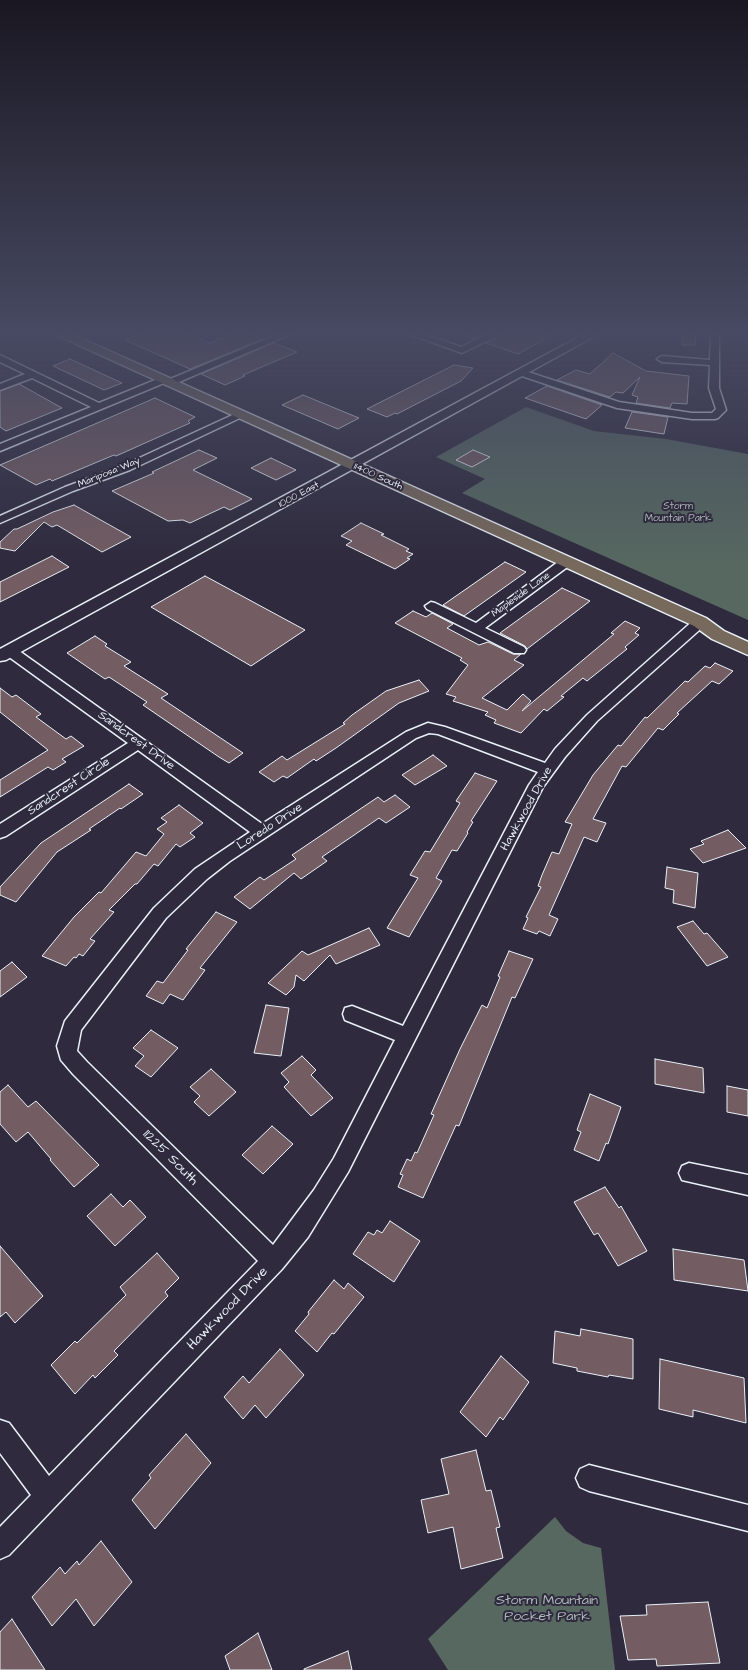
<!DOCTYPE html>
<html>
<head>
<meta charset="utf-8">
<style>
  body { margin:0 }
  canvas { display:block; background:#2f2a3d }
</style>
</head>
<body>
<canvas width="748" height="1670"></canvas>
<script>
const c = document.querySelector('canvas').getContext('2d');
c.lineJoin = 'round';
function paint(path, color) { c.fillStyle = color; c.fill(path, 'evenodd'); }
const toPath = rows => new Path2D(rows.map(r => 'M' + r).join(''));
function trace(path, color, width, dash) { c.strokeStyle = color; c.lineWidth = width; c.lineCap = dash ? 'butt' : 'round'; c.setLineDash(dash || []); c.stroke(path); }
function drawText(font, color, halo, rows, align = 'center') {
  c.font = font + ' "Architects Daughter",sans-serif'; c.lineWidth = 4; c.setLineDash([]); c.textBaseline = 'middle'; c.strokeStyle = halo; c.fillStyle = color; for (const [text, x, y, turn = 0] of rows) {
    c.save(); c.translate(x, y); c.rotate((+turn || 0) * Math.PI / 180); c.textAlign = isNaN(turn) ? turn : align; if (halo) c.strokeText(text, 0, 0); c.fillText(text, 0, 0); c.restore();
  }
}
const green = toPath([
  [526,407,594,431,666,439,748,454,748,620,462,493,485,479,436,457],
  [555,1517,566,1531,583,1543,601,1548,615,1670,448,1670,428,1639]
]);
const building = toPath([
  [145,332,184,332,210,343,236,332,247,332,263,339,190,369,125,340,145,332],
  [462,332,489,332,475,339,462,335,462,332],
  [506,332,558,332,518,354,486,343,506,332],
  [683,332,696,332,695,345,682,345,683,332],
  [274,343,297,352,243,375,245,376,225,385,201,374,274,343],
  [613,353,646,371,689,376,687,404,672,403,670,408,636,403,638,397,632,395,640,377,623,393,616,392,610,397,557,380,576,370,590,374,613,353],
  [70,359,122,383,104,390,53,366,70,359],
  [454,365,473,368,461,381,397,414,395,413,387,417,367,409,454,365],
  [19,384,62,408,6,431,0,427,0,391,19,384],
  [547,386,602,405,586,419,525,398,547,386],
  [303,395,359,418,338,429,282,405,303,395],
  [155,398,195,417,188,421,190,423,116,456,114,455,52,481,50,479,36,485,0,465,155,398],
  [632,412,668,417,664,434,625,428,632,412],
  [199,450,217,458,193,470,252,499,230,510,224,507,190,523,183,520,168,521,112,491,154,473,152,472,199,450],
  [473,450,490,457,472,467,456,460,473,450],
  [271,458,296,470,276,480,251,468,271,458],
  [74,505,131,537,102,552,57,525,52,527,44,522,15,551,0,548,0,542,14,529,17,529,53,512,74,505],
  [361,523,384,534,381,535,409,549,406,551,413,554,407,558,410,559,395,569,346,545,352,541,341,536,361,523],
  [52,556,69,567,0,602,0,582,52,556],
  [505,562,526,572,464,616,443,605,505,562],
  [205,576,305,630,251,666,151,607,205,576],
  [562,588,590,601,527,649,525,646,500,633,562,588],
  [413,611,426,617,432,613,453,624,447,628,479,645,488,642,513,654,521,654,514,660,524,665,482,698,507,710,523,694,531,701,522,711,614,634,611,633,625,621,640,628,635,633,639,635,625,647,627,649,587,681,583,678,561,696,564,697,547,711,544,709,521,733,494,723,496,720,485,715,488,712,453,701,456,697,446,694,468,665,460,660,462,658,395,623,413,611],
  [95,636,107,644,105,646,131,662,124,666,168,694,161,698,243,753,229,763,219,757,143,705,147,702,109,677,105,679,67,653,95,636],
  [715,663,733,671,719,684,712,681,677,713,679,714,663,730,658,728,626,767,622,766,593,819,606,823,597,842,584,837,549,915,558,919,550,936,539,931,537,934,523,929,528,918,526,917,541,887,538,886,542,875,552,852,559,854,572,824,565,822,593,775,618,745,621,746,645,717,647,718,685,681,688,682,705,666,710,668,715,663],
  [419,680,429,691,399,703,336,748,316,761,314,759,287,778,283,776,274,782,259,772,282,756,287,760,345,724,343,723,352,715,386,691,419,680],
  [0,688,12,697,16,695,41,714,36,717,66,739,71,736,84,746,62,759,66,762,53,770,48,767,0,797,0,780,48,750,0,712,0,688],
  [433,755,447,766,415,785,402,775,433,755],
  [475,773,497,781,471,821,473,822,467,832,468,833,457,851,452,850,436,878,442,881,409,937,387,928,418,878,410,875,425,851,430,852,460,803,456,801,475,773],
  [129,784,143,794,121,809,120,808,89,829,91,830,57,852,16,902,0,895,0,887,41,843,129,784],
  [395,795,410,807,386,823,379,818,322,857,327,861,301,879,294,873,250,909,234,897,260,877,264,880,296,859,292,855,378,797,384,802,395,795],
  [179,805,203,823,190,833,195,837,180,847,176,844,158,866,154,864,137,884,135,884,109,910,114,912,90,939,95,941,83,956,79,954,76,958,74,957,66,966,42,956,74,917,99,892,101,893,136,852,146,856,164,834,157,829,167,822,161,818,179,805],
  [728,830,746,848,703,863,690,849,704,844,701,841,728,830],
  [667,867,698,873,695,908,673,903,674,890,665,888,667,867],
  [216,912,237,922,200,968,205,970,183,1000,170,994,163,1004,146,996,157,981,163,983,188,950,186,949,216,912],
  [693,921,704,934,707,933,728,957,707,966,677,927,693,921],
  [369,928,380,945,336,964,330,955,304,981,296,975,294,987,286,995,268,983,302,951,308,955,369,928],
  [509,951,533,959,515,998,512,997,459,1126,456,1125,423,1198,398,1187,403,1175,400,1174,407,1159,411,1161,415,1152,417,1153,434,1115,431,1114,460,1049,482,1005,487,1008,500,977,498,976,509,951],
  [12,962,27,977,0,997,0,971,12,962],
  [266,1005,289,1008,281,1056,254,1053,266,1005],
  [151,1030,178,1048,151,1077,135,1066,144,1056,133,1048,151,1030],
  [302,1056,316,1070,311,1075,333,1098,311,1116,284,1087,289,1082,281,1073,302,1056],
  [655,1059,703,1068,704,1093,655,1084,655,1059],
  [211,1069,236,1092,209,1116,194,1102,200,1096,190,1087,211,1069],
  [8,1085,28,1107,36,1101,99,1165,74,1187,50,1160,51,1159,28,1132,16,1142,0,1124,0,1092,8,1085],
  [727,1086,748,1090,748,1116,727,1112,727,1086],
  [590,1094,621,1107,608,1144,606,1143,599,1161,574,1150,581,1132,577,1130,590,1094],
  [272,1126,293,1144,263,1174,242,1155,272,1126],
  [605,1187,619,1208,621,1206,647,1251,618,1266,598,1233,594,1235,574,1202,605,1187],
  [111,1194,123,1207,130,1200,146,1217,115,1246,87,1216,111,1194],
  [390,1221,420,1241,394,1282,353,1254,368,1232,374,1235,377,1230,382,1233,390,1221],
  [0,1246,43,1296,15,1323,6,1312,0,1317,0,1246],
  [673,1249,744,1260,748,1291,674,1280,673,1249],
  [157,1253,179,1278,165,1292,168,1296,114,1351,118,1355,95,1378,93,1375,75,1394,51,1365,75,1341,77,1343,126,1295,120,1287,157,1253],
  [334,1280,344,1289,348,1283,364,1297,334,1334,332,1333,317,1352,295,1331,309,1314,308,1312,334,1280],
  [581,1329,633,1339,633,1379,609,1375,608,1377,577,1371,577,1368,553,1363,555,1331,580,1336,581,1329],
  [280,1349,304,1375,266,1418,255,1405,243,1419,224,1397,243,1376,249,1383,280,1349],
  [501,1356,529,1382,503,1420,500,1417,486,1437,460,1412,501,1356],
  [660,1359,744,1378,746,1423,693,1410,693,1417,659,1409,660,1359],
  [186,1434,211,1463,155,1529,132,1500,151,1478,149,1475,186,1434],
  [476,1450,486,1491,491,1490,500,1527,496,1528,503,1558,461,1569,453,1527,428,1533,421,1500,449,1494,441,1459,476,1450],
  [101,1541,132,1582,94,1626,76,1599,52,1626,32,1597,60,1567,65,1574,77,1561,79,1565,101,1541],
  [708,1602,720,1663,657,1666,656,1659,628,1660,620,1616,647,1615,646,1605,708,1602],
  [12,1619,45,1670,0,1670,0,1632,12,1619],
  [258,1633,272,1670,230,1670,225,1656,258,1633],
  [348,1651,352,1670,304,1670,304,1669,348,1651]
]);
const minor = toPath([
  [283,332,295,332,172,385,166,385,164,383,0,451,0,444,91,407,32,378,0,390,0,384,25,374,0,362,0,355,99,403,160,378,166,378,168,380,283,332],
  [404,332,418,332,461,347,493,332,505,332,462,353,404,332],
  [711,332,719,332,719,388,726,410,718,418,715,419,692,419,617,408,519,375,517,373,522,370,525,371,619,402,692,413,712,413,716,409,709,388,710,365,662,362,657,359,662,356,710,360,711,332],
  [239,412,244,415,242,417,130,470,73,491,0,523,0,516,65,487,122,466,239,412],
  [566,558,572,562,570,565,485,628,524,647,526,650,524,653,514,653,427,609,425,606,431,602,435,603,476,623,562,559,566,558],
  [700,618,706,622,705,625,597,721,565,757,543,787,348,1172,308,1237,282,1269,9,1555,0,1559,0,1527,31,1495,0,1453,0,1420,9,1423,49,1476,258,1261,73,1074,61,1060,57,1046,65,1021,154,908,195,869,250,832,138,750,6,836,0,838,0,824,128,743,5,654,3,651,5,648,15,648,262,824,406,732,428,723,445,727,545,763,555,749,587,715,695,619,700,618],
  [429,733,438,734,538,772,529,785,403,1026,352,1006,345,1008,343,1014,345,1020,395,1040,334,1158,314,1190,273,1245,87,1062,77,1051,81,1030,166,918,207,879,230,861,416,738,429,733],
  [689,1163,748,1175,748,1195,682,1180,679,1173,682,1166,689,1163],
  [589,1465,748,1505,748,1531,589,1491,580,1487,576,1478,580,1469,589,1465]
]);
const tertiary = toPath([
  [588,332,602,332,6,660,0,661,0,649,588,332]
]);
const primary = toPath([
  [50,332,67,332,706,618,724,631,748,642,748,655,712,639,694,626,50,332]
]);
const farStreetnames = [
  ["Mariposa Way",109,473,-22],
  ["11400 South",378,477,24],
  ["1000 East",299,495,-28],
  ["Mapleside Lane",521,595,-36]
];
const farParknames = [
  ["Storm",678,507],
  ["Mountain Park",678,519]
];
const streetNames = [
  ["Sandcrest Drive",136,741,36],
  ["Sandcrest Circle",69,787,-33],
  ["Hawkwood Drive",527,809,-61],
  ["Loredo Drive",270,827,-33]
];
const nearStreetnames = [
  ["11225 South",170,1158,45],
  ["Hawkwood Drive",228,1309,-46]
];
const nearParknames = [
  ["Storm Mountain",547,1601],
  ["Pocket Park",547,1617]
];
paint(green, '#566860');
paint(building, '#735c62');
trace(building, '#e8f1f8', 1);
trace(minor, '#e8f1f8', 3);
trace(tertiary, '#e8f1f8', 3);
trace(primary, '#e8f1f8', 3);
paint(minor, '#2f2a3d');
paint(tertiary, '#2f2a3d');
paint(primary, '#77695c');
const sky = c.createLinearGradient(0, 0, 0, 566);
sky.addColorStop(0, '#1a1722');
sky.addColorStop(0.59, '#474a62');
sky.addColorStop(1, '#474a6200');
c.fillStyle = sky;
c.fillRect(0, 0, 748, 566);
drawText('10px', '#e8f1f8', '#2f2a3d', farStreetnames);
drawText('10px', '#aebabb', '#2f2a3d', farParknames);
drawText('12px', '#e8f1f8', '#2f2a3d', streetNames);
drawText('14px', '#e8f1f8', '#2f2a3d', nearStreetnames);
drawText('14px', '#aebabb', '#2f2a3d', nearParknames);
</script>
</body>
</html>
